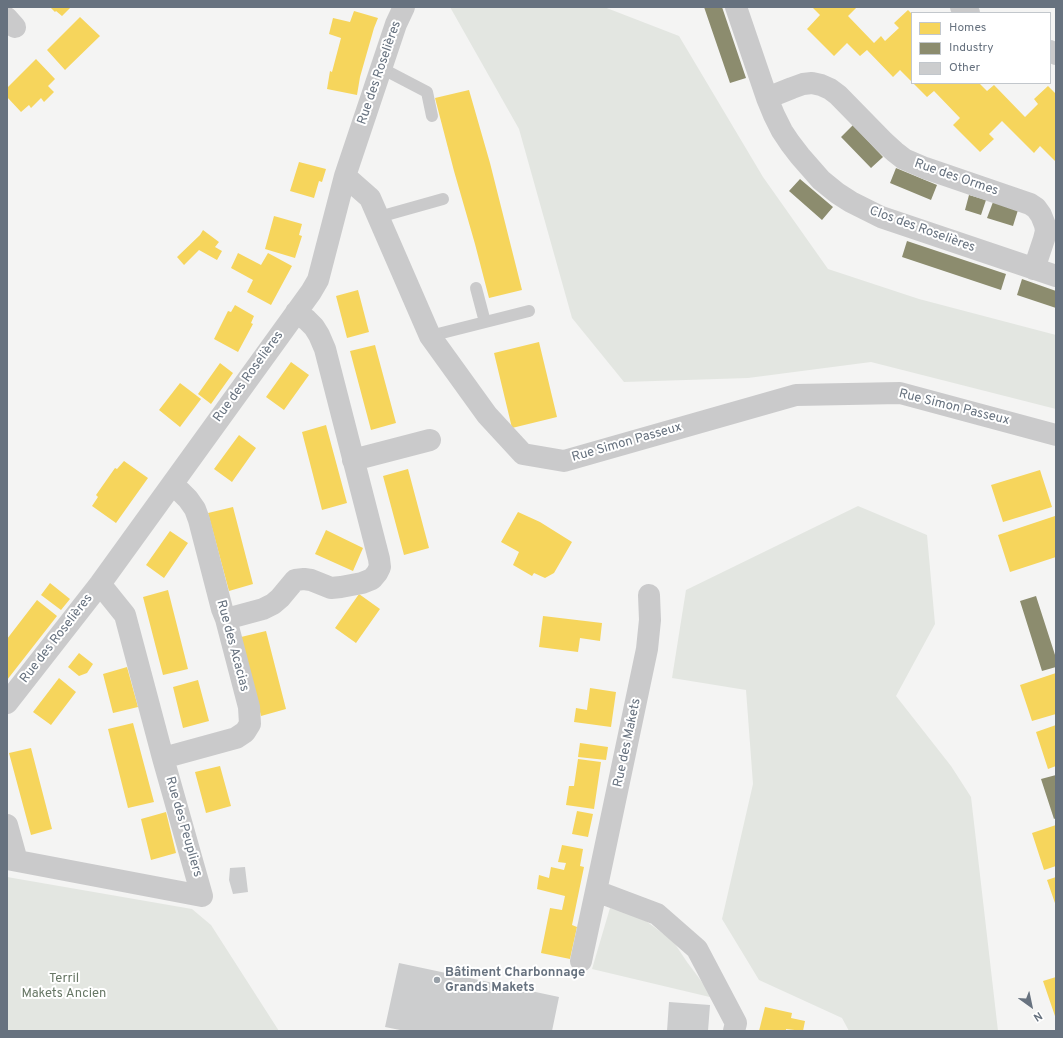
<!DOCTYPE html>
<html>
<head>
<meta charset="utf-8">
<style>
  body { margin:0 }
  #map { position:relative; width:1063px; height:1038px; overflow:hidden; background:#f4f4f3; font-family:Overpass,sans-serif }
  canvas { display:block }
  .frame { position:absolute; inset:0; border:8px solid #67727f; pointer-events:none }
  .legend { position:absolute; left:911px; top:12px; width:140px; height:72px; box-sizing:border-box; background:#fff; border:1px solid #c2c7cc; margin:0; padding:5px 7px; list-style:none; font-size:12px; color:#67727f }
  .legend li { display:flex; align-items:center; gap:8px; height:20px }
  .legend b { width:20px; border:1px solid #c2c7cc }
  .north { position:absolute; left:1011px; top:986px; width:40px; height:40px; -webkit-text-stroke:3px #fff; paint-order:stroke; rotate:147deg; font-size:11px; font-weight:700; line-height:16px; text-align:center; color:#67727f }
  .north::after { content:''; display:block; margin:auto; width:14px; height:18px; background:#67727f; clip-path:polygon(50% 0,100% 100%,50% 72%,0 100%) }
</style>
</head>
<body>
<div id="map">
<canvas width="1063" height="1038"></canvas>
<div class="frame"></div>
<ul class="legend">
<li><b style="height:11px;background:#f6d55c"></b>Homes</li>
<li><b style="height:11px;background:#8c8c6e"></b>Industry</li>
<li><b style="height:11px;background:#cccdce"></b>Other</li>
</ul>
<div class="north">N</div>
</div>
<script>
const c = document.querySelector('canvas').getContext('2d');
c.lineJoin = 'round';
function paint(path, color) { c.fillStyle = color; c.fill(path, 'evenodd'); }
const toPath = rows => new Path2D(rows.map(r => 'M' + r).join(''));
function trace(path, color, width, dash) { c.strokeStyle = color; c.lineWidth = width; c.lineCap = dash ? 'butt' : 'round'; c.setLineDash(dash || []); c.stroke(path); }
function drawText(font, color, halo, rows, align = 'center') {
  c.font = font + ' Overpass,sans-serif'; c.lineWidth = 4; c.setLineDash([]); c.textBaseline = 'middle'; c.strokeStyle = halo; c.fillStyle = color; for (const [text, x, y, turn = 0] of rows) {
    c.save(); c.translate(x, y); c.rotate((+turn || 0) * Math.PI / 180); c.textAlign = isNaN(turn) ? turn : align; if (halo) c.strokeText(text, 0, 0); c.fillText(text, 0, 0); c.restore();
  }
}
const green = toPath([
  [450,7,604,7,679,36,763,177,828,269,919,299,1056,335,1056,409,871,362,748,378,624,382,572,318,519,129],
  [858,506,927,535,935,624,896,696,951,766,971,797,998,1031,849,1031,842,1018,759,980,722,919,753,784,746,690,672,678,686,590],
  [7,877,192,909,211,925,279,1031,7,1031],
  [610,908,642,918,673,941,687,962,714,998,592,969]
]);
const homes = toPath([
  [50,7,71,7,62,16,56,11,55,12],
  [812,7,857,7,848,16,874,43,881,36,885,41,899,28,894,23,908,10,912,14,912,82,900,70,893,77,867,50,860,56,847,43,834,56,807,29,820,15],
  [354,11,378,18,374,28,360,77,357,95,327,89,330,71,332,72,341,38,329,34,333,18,350,22],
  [80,17,100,36,65,70,47,50],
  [36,59,55,79,48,86,54,92,44,102,41,98,31,108,29,105,21,112,7,97,7,88],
  [913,83,979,83,987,91,994,85,1025,117,1038,104,1034,99,1048,86,1056,94,1056,162,1040,146,1034,153,1002,121,989,134,994,139,980,152,953,125,960,118,934,91,927,97],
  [469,90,490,163,522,290,489,298,475,244,454,171,435,98],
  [299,162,326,169,322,182,319,181,314,198,290,191],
  [274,216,302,224,299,235,302,236,295,258,265,249],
  [203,230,219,242,215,247,222,251,217,260,199,250,184,265,177,257,200,235],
  [238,253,261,265,268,253,292,266,271,305,247,292,253,280,231,268],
  [358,290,369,332,347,338,336,296],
  [235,305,254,316,251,323,253,324,238,352,214,339,228,311,231,312],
  [539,342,557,417,512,428,494,353],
  [375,345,396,423,371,430,350,351],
  [291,362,309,375,284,410,266,397],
  [220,363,233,373,211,404,198,394],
  [180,383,201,399,180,427,159,410],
  [326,425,347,503,322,510,302,432],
  [239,435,256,448,232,482,214,469],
  [124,461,148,478,116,523,92,506,98,497,96,495,115,468,117,469],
  [408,469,429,548,404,555,383,476],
  [1040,470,1052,507,1003,522,991,485],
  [233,507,253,584,229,591,208,513],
  [518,512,540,522,572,542,554,573,545,578,534,573,532,576,513,565,519,552,501,542],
  [1055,516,1056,557,1010,572,998,535],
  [326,530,363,548,353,571,315,554],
  [170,531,188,543,164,578,146,565],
  [50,583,70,599,61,610,41,595],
  [168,590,188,669,163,675,143,597],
  [359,594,380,609,356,643,335,628],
  [37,600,57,616,7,680,7,639],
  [543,616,602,623,600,641,580,638,578,652,539,647],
  [266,631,286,709,261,716,241,637],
  [79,653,93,664,87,673,79,676,68,667],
  [127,667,138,707,113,713,103,674],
  [1056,673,1056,714,1032,721,1020,685],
  [59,678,76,692,51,725,33,712],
  [198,680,209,721,183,728,173,687],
  [590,688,616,692,611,727,574,722,576,708,587,710],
  [133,723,154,802,128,808,108,729],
  [1056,725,1056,766,1048,769,1036,732],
  [580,743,608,747,606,760,578,757],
  [31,748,52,829,31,835,9,753],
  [578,759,601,762,594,809,566,805,569,786,574,786],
  [220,766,231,806,206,813,195,772],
  [577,811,593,814,588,837,572,834],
  [166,812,176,853,151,860,141,819],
  [1056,825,1056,866,1044,870,1032,833],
  [562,845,583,849,580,866,584,867,572,925,577,927,570,959,541,953,550,908,562,910,565,896,537,889,539,875,549,878,551,867,564,870,566,863,558,862],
  [1056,877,1056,906,1047,880],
  [1056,977,1056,1019,1043,981],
  [765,1007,792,1013,791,1018,805,1021,803,1031,786,1029,786,1031,759,1031]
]);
const industry = toPath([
  [704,7,722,7,746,78,730,83],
  [853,125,883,157,871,168,841,137],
  [896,168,937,185,931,200,890,183],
  [800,179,833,207,822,220,789,191],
  [969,195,986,200,981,215,965,210],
  [993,202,1018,210,1013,226,987,218],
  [907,241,1006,274,1001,290,902,257],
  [1022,279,1056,291,1056,308,1017,295],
  [1036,596,1056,658,1056,667,1042,671,1020,601],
  [1056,775,1056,818,1054,819,1041,779]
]);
const building = toPath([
  [245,867,248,892,233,894,229,880,230,868],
  [399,963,559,997,552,1031,405,1031,385,1027],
  [669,1002,710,1005,708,1031,667,1031]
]);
const lane = toPath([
  [381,68,427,92,432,116],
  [379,217,443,199],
  [476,288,485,322],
  [430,336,529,311]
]);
const street = toPath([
  [736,7,767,98,774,115,782,131,790,143,800,156,821,180,837,193,851,202,881,217,1056,276],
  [961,7,969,13],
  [7,18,15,27],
  [1050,51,1056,54],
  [767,98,792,88,803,84,812,83,821,85,830,89,838,95,884,142,895,152,904,159,925,168,1030,204,1036,208,1041,215,1045,225,1046,231,1044,239,1034,269],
  [345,176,370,198,430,336,487,415,523,454,564,461,796,395,900,393,1056,435],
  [353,460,430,440],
  [649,595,650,620,647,649,596,891,657,914,697,949,736,1023,734,1031],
  [226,619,263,609,273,604,280,598,295,580,304,579,311,580,331,588,341,587,362,583,372,579,377,573,380,567,379,559,325,349,319,335,314,327,307,320,296,312],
  [7,703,100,584,311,292,318,280,345,176,396,24,404,7],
  [163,758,236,738,245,732,250,724,249,707,226,619,222,609,199,520,195,509,188,499,181,492,172,486],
  [7,825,17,861],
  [7,859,202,896,163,758,125,615,100,584],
  [581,961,596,891]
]);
const markers = [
  [437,980,4,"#98a0a8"]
];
const streetNames = [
  ["Rue des Roselières",380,73,-71],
  ["Rue des Ormes",956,178,19],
  ["Clos des Roselières",922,230,20],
  ["Rue des Roselières",249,377,-54],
  ["Rue Simon Passeux",954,408,14],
  ["Rue Simon Passeux",627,443,-16],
  ["Rue des Roselières",57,639,-52],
  ["Rue des Acacias",232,646,75],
  ["Rue des Makets",628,743,-78],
  ["Rue des Peupliers",183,827,74]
];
const poiNames = [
  ["Bâtiment Charbonnage",445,973],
  ["Grands Makets",445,988]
];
const parkNames = [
  ["Terril",64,979],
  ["Makets Ancien",64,994]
];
paint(green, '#e3e6e1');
paint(homes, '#f6d55c');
paint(industry, '#8c8c6e');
paint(building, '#cccdce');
trace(lane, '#cacacb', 12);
trace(street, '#cacacb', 22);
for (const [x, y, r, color] of markers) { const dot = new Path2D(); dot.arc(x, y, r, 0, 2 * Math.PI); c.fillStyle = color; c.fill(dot); trace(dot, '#fff', 1.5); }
drawText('13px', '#67727f', '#fff', streetNames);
drawText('bold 13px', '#67727f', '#fff', poiNames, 'left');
drawText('13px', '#677765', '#fff', parkNames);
</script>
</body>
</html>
